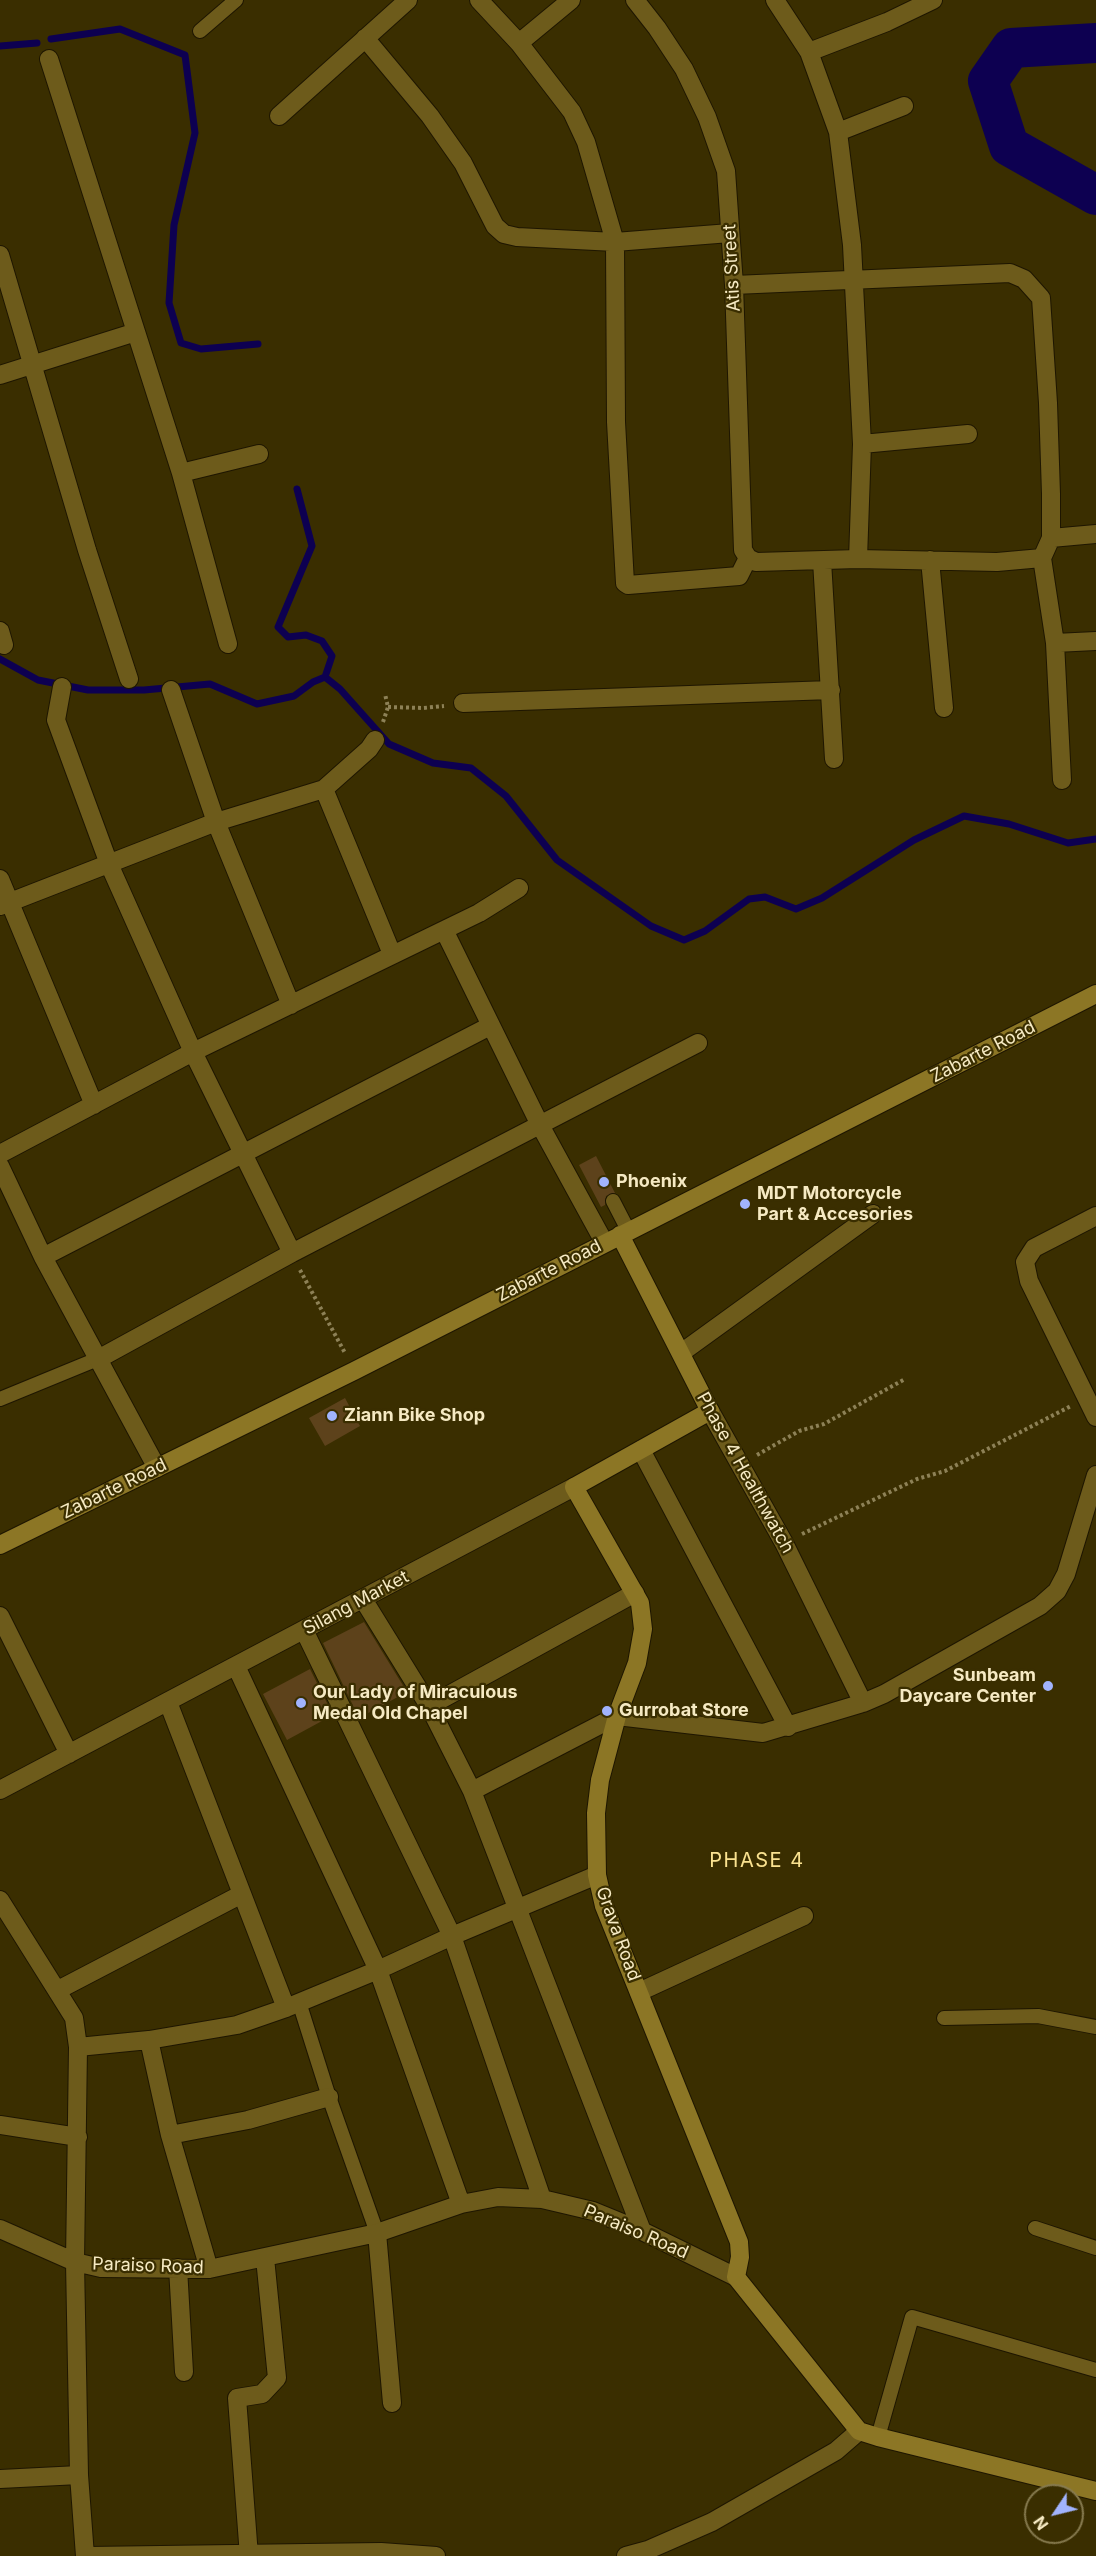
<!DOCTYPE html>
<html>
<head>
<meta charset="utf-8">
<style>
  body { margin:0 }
  #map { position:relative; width:1096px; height:2556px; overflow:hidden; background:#3a2e00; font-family:Inter,sans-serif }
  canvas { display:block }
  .north { position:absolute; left:1024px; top:2484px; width:60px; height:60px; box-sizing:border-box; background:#3a2e00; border:2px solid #85794e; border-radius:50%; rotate:235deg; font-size:16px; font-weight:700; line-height:24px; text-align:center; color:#f6eac3 }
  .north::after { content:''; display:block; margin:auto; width:21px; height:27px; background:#a1b3fd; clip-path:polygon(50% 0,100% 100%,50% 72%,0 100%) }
</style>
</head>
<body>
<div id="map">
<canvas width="1096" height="2556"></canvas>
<div class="north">N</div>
</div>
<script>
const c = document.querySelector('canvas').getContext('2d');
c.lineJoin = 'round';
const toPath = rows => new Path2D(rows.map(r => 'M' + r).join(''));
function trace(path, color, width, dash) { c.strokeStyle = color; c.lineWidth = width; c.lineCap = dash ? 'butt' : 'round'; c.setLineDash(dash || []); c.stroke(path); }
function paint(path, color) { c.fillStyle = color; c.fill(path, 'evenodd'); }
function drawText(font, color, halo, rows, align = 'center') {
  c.font = font + ' Inter,sans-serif'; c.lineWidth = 4.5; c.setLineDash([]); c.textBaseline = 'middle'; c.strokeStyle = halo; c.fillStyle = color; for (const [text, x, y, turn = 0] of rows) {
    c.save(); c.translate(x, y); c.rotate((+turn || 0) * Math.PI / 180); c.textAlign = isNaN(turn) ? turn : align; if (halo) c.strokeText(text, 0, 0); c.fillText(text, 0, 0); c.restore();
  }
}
const stream = toPath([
  [51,39,120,29,185,55,195,133,174,225,169,303,181,343,201,349,258,344],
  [0,46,37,43],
  [0,659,38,680,88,690,144,690,210,684,257,704,294,696,313,682,325,677,332,656,322,641,306,635,288,637,278,627,312,546,297,489],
  [325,677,340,689,389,744,433,763,471,768,506,796,557,860,651,926,684,940,705,931,749,899,765,897,796,909,822,898,914,840,964,816,1009,824,1068,843,1096,839]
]);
const river = toPath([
  [1096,43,1011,48,988,81,1009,146,1096,195]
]);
const building = toPath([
  [596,1156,615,1193,606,1196,605,1205,601,1207,579,1165],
  [345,1398,360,1426,325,1446,309,1418],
  [364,1622,407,1692,359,1718,323,1643],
  [310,1669,333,1715,287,1740,263,1694]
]);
const path = toPath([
  [388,707,423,708,444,706],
  [383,722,388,707,385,694],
  [300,1270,345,1353],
  [757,1455,799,1431,824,1424,905,1379],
  [802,1534,917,1479,945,1471,1071,1406]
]);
const lane = toPath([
  [200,31,236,0],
  [613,1201,628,1230],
  [0,1399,100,1358],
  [299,2002,329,2097,377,2233],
  [944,2018,1038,2016,1096,2027],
  [1035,2228,1096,2248],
  [878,2437,912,2317,1096,2370]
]);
const street = toPath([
  [479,0,519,43,572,112,586,142,615,242,616,422,625,583,628,585,739,576,748,558],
  [635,0,657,28,684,69,707,117,726,171,734,285,743,550,748,558,756,562,858,559,997,562,1042,558],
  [775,0,809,52,838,132,852,245,862,444,858,559],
  [365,38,430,116,463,163,495,226,504,234,517,237,615,242,730,233],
  [519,43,571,0],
  [809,52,887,22,933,0],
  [49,59,181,473,228,644],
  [279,116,408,0],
  [838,132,904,106],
  [0,255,87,550,129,679],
  [734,285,1010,273,1024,279,1041,298,1048,403,1051,494,1051,538,1042,558,1055,643,1062,780],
  [0,375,136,332],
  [862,444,968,434],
  [181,473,259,454],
  [1051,538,1096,534],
  [930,560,944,708],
  [822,561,834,759],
  [0,631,4,645],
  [1055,643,1096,641],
  [62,687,56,720,109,864,193,1052,292,1253],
  [171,690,216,822,291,1005],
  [463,703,831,690],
  [324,789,392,954],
  [0,879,94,1105],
  [0,906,216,822,324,789,369,749,375,740],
  [444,930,540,1125,604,1242],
  [0,1154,193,1052,479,913,519,888],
  [0,1166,43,1257,157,1468],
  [1096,1216,1034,1248,1025,1262,1029,1281,1096,1417],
  [43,1257,490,1026],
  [681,1353,873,1214],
  [100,1358,292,1253,698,1043],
  [710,1411,784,1543,863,1703,884,1694,1040,1606,1057,1591,1066,1574,1096,1475],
  [641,1450,788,1727],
  [363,1599,429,1706,472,1791,642,2231],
  [0,1616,69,1754],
  [304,1630,452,1936,542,2199],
  [236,1666,378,1970,461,2204],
  [168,1702,286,2008],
  [429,1706,635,1593],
  [0,1790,574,1487],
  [472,1791,617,1716,763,1733,863,1703],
  [0,1900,74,2018,78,2047,75,2262,79,2475,85,2556],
  [58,1990,242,1894],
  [639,1992,804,1916],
  [149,2040,170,2135,209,2269],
  [78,2047,149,2040,237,2025,286,2008,378,1970,452,1936,597,1875],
  [0,2125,78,2137],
  [170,2135,248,2120,329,2097],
  [0,2229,75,2262,101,2268,209,2269,377,2233,461,2204,498,2197,542,2199,593,2211,642,2231,736,2277],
  [377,2233,392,2403],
  [178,2268,184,2372],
  [0,2479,79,2475],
  [88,2556,381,2552,436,2556],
  [249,2556,237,2398,262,2394,277,2378,265,2258],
  [626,2556,648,2550,712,2522,836,2451,859,2431]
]);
const secondary = toPath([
  [620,1235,710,1411,574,1487,640,1603,643,1629,637,1663,617,1716,600,1780,596,1813,597,1875,604,1906,739,2242,740,2257,736,2277,859,2431,878,2437,1096,2491],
  [0,1545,354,1371,1096,994]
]);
const markers = [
  [604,1182,6,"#a1b3fd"],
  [745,1204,6,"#a1b3fd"],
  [332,1416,6,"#a1b3fd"],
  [1048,1686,6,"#a1b3fd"],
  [301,1703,6,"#a1b3fd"],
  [607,1711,6,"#a1b3fd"]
];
const streetNames = [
  ["Atis Street",732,268,-93],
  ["Zabarte Road",983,1052,-27],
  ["Zabarte Road",549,1271,-27],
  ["Phase 4 Healthwatch",745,1473,61],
  ["Zabarte Road",114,1489,-26],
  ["Silang Market",356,1603,-28],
  ["Grava Road",618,1934,70],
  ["Paraiso Road",636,2232,23],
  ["Paraiso Road",148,2266,2]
];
const poiNames = [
  ["Phoenix",616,1182],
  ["MDT Motorcycle",757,1194],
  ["Part & Accesories",757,1215],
  ["Ziann Bike Shop",344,1416],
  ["Sunbeam",1036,1676,"right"],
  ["Daycare Center",1036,1697,"right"],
  ["Our Lady of Miraculous",313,1693],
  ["Medal Old Chapel",313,1714],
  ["Gurrobat Store",619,1711]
];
const neighbourhoodNames = [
  ["PHASE 4",757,1861]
];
trace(stream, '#0d0051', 7);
trace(river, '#0d0051', 40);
paint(building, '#5d421b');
trace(lane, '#1e1600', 16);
trace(street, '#1e1600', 20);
trace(secondary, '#1e1600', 20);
trace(path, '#8d8156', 4, [3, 3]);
trace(lane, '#6d5b1b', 14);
trace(street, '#6d5b1b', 18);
trace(secondary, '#8c7625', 18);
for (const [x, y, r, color] of markers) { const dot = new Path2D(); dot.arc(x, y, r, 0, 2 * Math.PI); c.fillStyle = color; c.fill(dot); trace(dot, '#3a2e00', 2); }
drawText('18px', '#f6eac3', '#3a2e00', streetNames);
drawText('bold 18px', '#f6eac3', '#3a2e00', poiNames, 'left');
c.letterSpacing = '1.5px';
drawText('20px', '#fae290', '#3a2e00', neighbourhoodNames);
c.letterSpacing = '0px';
</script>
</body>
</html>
